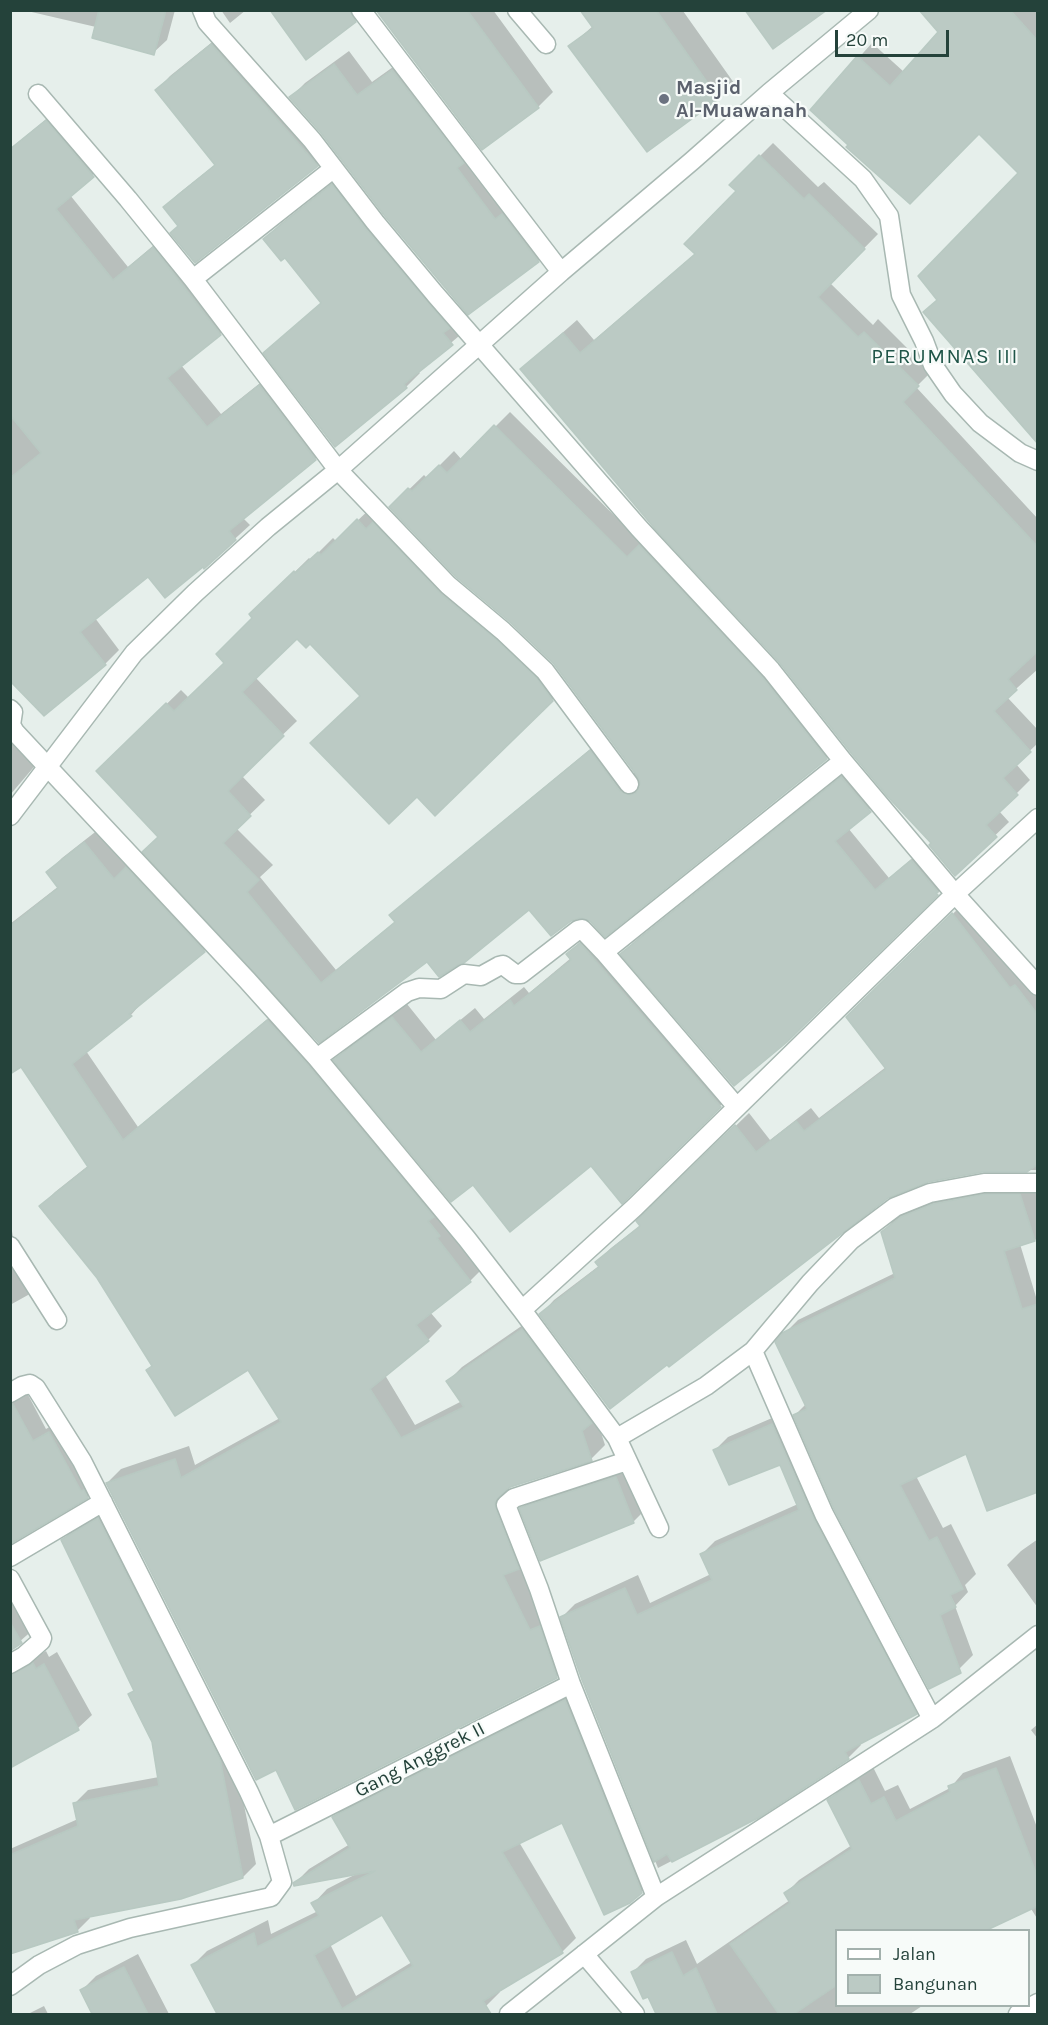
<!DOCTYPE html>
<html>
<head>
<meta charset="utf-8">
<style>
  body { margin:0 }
  #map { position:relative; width:1048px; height:2025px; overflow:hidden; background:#e6efeb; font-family:Karla,sans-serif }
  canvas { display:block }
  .frame { position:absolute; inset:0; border:12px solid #24423a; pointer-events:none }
  .legend { position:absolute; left:835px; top:1929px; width:195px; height:78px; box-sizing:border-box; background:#f7fbf9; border:2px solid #a3b1ad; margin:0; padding:8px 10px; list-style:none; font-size:18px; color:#24423a }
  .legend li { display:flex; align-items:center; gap:12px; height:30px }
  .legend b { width:30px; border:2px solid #a3b1ad }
  .scale { position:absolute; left:835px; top:30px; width:114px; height:27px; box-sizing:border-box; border:3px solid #24423a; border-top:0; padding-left:8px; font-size:18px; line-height:21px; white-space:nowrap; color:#24423a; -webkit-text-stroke:4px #f7fbf9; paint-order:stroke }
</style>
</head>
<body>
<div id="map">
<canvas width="1048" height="2025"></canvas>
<div class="frame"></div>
<ul class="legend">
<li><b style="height:8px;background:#fff"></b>Jalan</li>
<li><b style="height:16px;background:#bbcac4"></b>Bangunan</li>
</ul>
<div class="scale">20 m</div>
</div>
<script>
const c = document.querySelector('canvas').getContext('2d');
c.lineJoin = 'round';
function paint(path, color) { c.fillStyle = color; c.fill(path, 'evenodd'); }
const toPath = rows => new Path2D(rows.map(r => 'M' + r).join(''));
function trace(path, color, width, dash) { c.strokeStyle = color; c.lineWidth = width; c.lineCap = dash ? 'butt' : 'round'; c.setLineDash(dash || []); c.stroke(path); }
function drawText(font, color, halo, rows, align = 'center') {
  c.font = font + ' Karla,sans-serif'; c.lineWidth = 4.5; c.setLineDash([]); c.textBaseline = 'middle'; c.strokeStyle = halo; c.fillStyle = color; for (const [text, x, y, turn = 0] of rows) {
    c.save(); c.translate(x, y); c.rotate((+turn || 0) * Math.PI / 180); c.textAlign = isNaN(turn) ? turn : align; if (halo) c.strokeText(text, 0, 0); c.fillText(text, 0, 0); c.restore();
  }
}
const shadow = toPath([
  [23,10,175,10,167,40,153,53,96,27],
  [221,10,246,10,230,23],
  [377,10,493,10,553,92,538,107,482,148],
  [582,10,684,10,683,11,734,83,718,98,647,150,570,46,593,26],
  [932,10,1038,10,1038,434,939,299,1020,173,979,132,850,145,812,110,872,43,904,72,940,32],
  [226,31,331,151,317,165,179,226,165,207,178,194,216,164,157,90,170,76],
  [349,51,372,82,407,57,552,247,538,261,468,313,322,132,291,97,305,83],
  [61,107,107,162,70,195,128,267,167,234,234,320,220,334,181,365,221,414,274,372,329,445,315,459,243,518,250,525,204,567,203,565,148,575,95,618,119,650,105,664,44,714,10,679,10,149],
  [773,143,818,187,824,182,878,234,830,283,873,325,878,319,931,372,916,387,1038,519,1038,669,1007,697,1038,730,1038,743,1016,764,1030,780,999,811,1009,822,955,874,933,843,536,356,577,320,594,340,696,253,738,191,731,185],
  [346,172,466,330,418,371,420,373,406,387,322,302,285,256,265,239,279,225],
  [510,412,642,543,655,532,777,663,841,744,826,758,590,920,530,907,428,960,319,1041,160,836,98,771,181,690,189,698,226,662,266,600,309,558,311,560,333,538,336,541,373,506,382,515,388,509,455,579,510,625,551,664,567,685,435,814,361,696,310,642,297,637,255,677,297,721,241,775,265,800,236,828,273,865,260,877,336,970,396,921,391,916,406,901,605,737,633,773,636,772,554,662,391,507,424,475,427,478,454,451,462,460],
  [10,720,39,761,10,795],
  [856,764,883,797,848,828,889,878,926,847,950,881,786,1041,622,954,636,940],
  [99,829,218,937,204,951,144,1000,131,1015,86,1051,138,1127,282,1007,484,1267,470,1281,430,1312,442,1326,428,1340,385,1375,415,1425,462,1401,448,1381,462,1367,536,1316,596,1417,605,1445,591,1459,509,1488,509,1494,532,1553,519,1566,544,1617,571,1663,556,1677,276,1768,107,1483,121,1469,189,1446,195,1465,280,1418,249,1368,153,1365,98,1277,41,1206,55,1192,89,1165,22,1065,10,1072,10,924,59,886,48,872,62,858],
  [966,901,1038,984,1038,1170,982,1170,927,1181,541,1314,554,1300,600,1265,597,1262,611,1248,641,1225,638,1221,749,1113,770,1140,811,1108,819,1118,886,1067,848,1017],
  [582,940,734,1092,622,1202,591,1164,473,1183,335,1060,349,1046,407,1004,436,1040,475,1008,484,1019,524,987,529,993,571,958,568,954],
  [1038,1180,1038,1239,1020,1244,1036,1297,1038,1296,1038,1490,967,1452,916,1476,943,1528,951,1524,976,1574,965,1585,968,1592,955,1606,973,1655,959,1669,795,1415,806,1404,784,1334,798,1320,895,1273,882,1232,896,1218,916,1204],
  [12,1231,13,1238,41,1282,28,1295,10,1305,10,1232],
  [10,1382,16,1392,26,1391,46,1429,62,1420,100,1483,87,1497,10,1541],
  [786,1412,827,1506,924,1691,911,1704,860,1743,861,1745,848,1758,757,1817,658,1868,583,1680,562,1617,575,1604,638,1575,650,1603,711,1574,702,1554,715,1541,798,1504,781,1463,715,1450,728,1437],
  [630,1464,647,1508,633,1522,521,1509,535,1495],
  [111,1506,232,1746,256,1864,243,1877,89,1915,90,1918,77,1931,10,1927,10,1849,78,1819,75,1803,88,1790,159,1777,153,1742,130,1694,135,1689,62,1540,75,1528],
  [1038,1539,1038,1608,1007,1565,1021,1551],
  [10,1585,34,1629,11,1649,13,1657,25,1663,46,1651,49,1657,57,1652,92,1715,78,1728,10,1766],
  [580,1686,656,1878,641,1892,563,1821,519,1842,576,1938,562,1952,499,1989,500,1992,486,2006,472,2014,218,2014,193,1965,207,1951,268,1920,271,1934,318,1911,313,1904,327,1889,360,1872,295,1883,309,1869,350,1844,334,1817,348,1803],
  [383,1913,412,1962,356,1996,330,1944],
  [1038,1724,1038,1739,1031,1730],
  [1010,1756,1038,1830,1038,1920,1030,1907,990,1927,992,1930,836,1930,836,2006,922,2006,910,2014,658,2014,649,1995,633,1972,646,1959,686,1940,697,1964,790,1900,786,1893,799,1880,852,1845,829,1800,842,1787,873,1767,885,1791,898,1785,910,1809,950,1788,963,1773],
  [138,1954,169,2014,94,2014,82,1990,96,1976],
  [44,2006,48,2014,28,2014]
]);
const building = toPath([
  [99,10,166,10,154,55,92,38,99,10],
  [270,10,350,10,356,22,306,60,270,10],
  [376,10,467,10,539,108,482,150,376,10],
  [580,10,656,10,719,99,647,152,568,46,593,28,580,10],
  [745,10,827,10,773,49,745,10],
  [919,10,1010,10,1038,41,1038,444,923,312,937,300,918,276,1018,173,979,134,910,204,846,147,848,145,810,110,857,56,890,86,938,32,919,10],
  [211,44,318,166,195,263,170,233,178,226,163,207,215,165,155,90,211,44],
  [334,64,357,95,392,70,464,163,457,168,495,219,502,214,539,262,468,315,384,215,321,133,289,97,334,64],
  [46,120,94,177,56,209,113,280,153,247,221,335,167,378,207,427,259,385,316,460,229,531,236,540,204,569,203,567,165,598,148,577,80,632,106,665,44,716,10,681,10,478,41,453,10,415,10,149,46,120],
  [759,155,804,199,809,194,865,249,818,297,858,337,864,332,919,386,903,402,1038,547,1038,651,1008,679,1017,690,994,711,1031,752,1003,778,1018,795,986,825,997,837,955,876,929,845,931,843,888,797,852,754,779,662,656,530,520,369,563,333,580,353,695,254,684,244,736,191,729,185,759,155],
  [332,184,366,229,450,328,443,333,453,345,404,384,407,388,335,447,263,353,321,303,285,258,281,261,263,239,332,184],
  [494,425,627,557,639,545,762,677,827,759,605,937,590,921,580,918,571,921,551,936,529,910,464,963,458,965,439,977,427,962,319,1043,142,852,158,837,96,771,166,703,174,711,224,663,216,654,252,618,249,614,294,571,295,573,318,552,321,555,357,519,366,529,373,522,441,594,496,639,537,678,553,701,435,816,417,797,389,824,310,743,360,696,310,644,306,648,297,639,242,692,284,736,228,791,251,816,223,843,259,880,247,892,321,983,395,922,389,915,590,750,620,791,630,795,636,793,640,783,638,777,554,664,511,623,456,577,389,507,408,488,412,491,439,465,447,473,494,425],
  [841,777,871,812,835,841,875,890,911,860,938,892,936,893,938,895,787,1042,734,1086,620,954,841,777],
  [84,842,114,879,126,867,205,952,129,1014,132,1016,72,1064,123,1140,267,1020,308,1065,434,1217,428,1221,440,1236,437,1238,471,1282,416,1325,429,1341,370,1389,401,1438,464,1407,446,1381,522,1329,592,1423,582,1431,592,1461,510,1487,499,1497,495,1503,496,1509,519,1569,503,1575,530,1630,540,1626,557,1678,295,1810,276,1770,256,1780,106,1483,175,1459,181,1478,281,1422,248,1370,175,1416,146,1370,152,1366,97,1278,39,1206,88,1167,21,1067,10,1074,10,926,58,888,46,872,84,842],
  [952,913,1010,988,1015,985,1038,1015,1038,1164,1027,1172,982,1172,928,1182,888,1198,669,1367,667,1365,610,1409,539,1314,599,1267,595,1262,640,1226,636,1221,735,1125,756,1152,796,1121,804,1131,886,1069,846,1017,952,913],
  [580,943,721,1107,622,1204,591,1166,510,1232,473,1185,451,1202,333,1060,392,1017,421,1052,460,1020,470,1032,510,1000,514,1006,571,960,566,954,580,943],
  [985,1194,1020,1194,1035,1241,1004,1251,1022,1309,1038,1304,1038,1492,987,1511,966,1454,900,1485,929,1541,937,1537,963,1589,950,1595,956,1607,940,1615,961,1673,929,1689,834,1509,793,1415,807,1409,775,1342,782,1333,895,1278,881,1232,901,1217,933,1204,985,1194],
  [10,1404,13,1404,33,1441,49,1432,81,1491,84,1490,88,1498,10,1544,10,1404],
  [772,1424,814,1519,917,1714,845,1752,849,1759,758,1818,672,1862,667,1854,654,1862,582,1680,560,1617,625,1588,637,1615,712,1580,700,1554,799,1510,780,1465,729,1485,713,1450,772,1424],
  [616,1477,634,1523,540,1561,519,1508,616,1477],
  [98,1518,220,1759,243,1878,181,1899,74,1920,78,1932,10,1954,10,1855,78,1826,73,1803,159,1786,152,1742,128,1694,134,1691,61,1540,98,1518],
  [10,1622,22,1643,10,1651,10,1622],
  [33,1663,36,1669,44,1664,79,1730,10,1768,10,1675,33,1663],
  [565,1700,642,1893,630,1903,604,1915,562,1823,502,1852,563,1953,483,2001,491,2014,217,2014,191,1965,254,1933,257,1947,319,1916,311,1903,375,1871,294,1886,293,1883,350,1848,332,1817,565,1700],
  [382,1915,413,1966,342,2009,314,1955,382,1915],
  [996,1768,1038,1878,1038,1906,987,1930,837,1930,837,1985,794,2014,779,2014,730,1944,790,1903,784,1893,852,1849,827,1800,859,1780,871,1804,884,1797,896,1821,950,1792,948,1786,996,1768],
  [672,1952,683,1976,696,1968,717,2014,656,2014,648,1997,643,1999,631,1972,672,1952],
  [124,1967,148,2014,92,2014,80,1990,124,1967]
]);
const minor = toPath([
  [202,10,207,22,312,140,375,222,435,294,639,528,771,670,843,761,955,894,1038,986],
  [361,10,561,272],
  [517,10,546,44],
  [769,93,863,179,889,216,901,295,924,341,933,365,953,394,980,423,1020,453,1038,461],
  [38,94,128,199,193,279,338,470,448,585,503,631,545,671,629,784],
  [193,279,333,169],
  [10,709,13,712,11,725,15,732,247,980,317,1058,467,1239,522,1310,617,1438,659,1528],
  [10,816,134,653,195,593,268,527,338,470,561,272,692,161,769,93,869,10],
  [604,952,843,761],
  [317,1058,407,992,419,988,441,989,464,974,481,976,499,966,503,965,515,974,521,974,578,930,582,929,604,952,736,1106],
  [10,1246,57,1320],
  [522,1310,635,1207,955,894,1038,818],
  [753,1351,824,1514,932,1719],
  [10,1393,22,1386,30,1384,36,1388,82,1461,249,1792,269,1836,282,1882,271,1897,130,1928,77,1945,39,1965,10,1986],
  [617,1438,706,1386,753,1351,810,1283,851,1240,895,1207,930,1193,984,1183,1038,1183],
  [627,1461,514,1498,506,1505,539,1589,571,1684,656,1897],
  [10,1557,103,1502],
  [10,1579,42,1638,41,1641,24,1656,10,1664],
  [269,1836,571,1684],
  [584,1954,635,2014],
  [509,2014,656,1897,932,1719,1038,1635],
  [1018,2014,1038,2003]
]);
const markers = [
  [664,99,6,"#6b7280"]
];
const worshipNames = [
  ["Masjid",676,88],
  ["Al-Muawanah",676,111]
];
const streetNames = [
  ["Gang Anggrek II",420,1760,-27]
];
const neighbourhoodNames = [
  ["PERUMNAS III",945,357]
];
paint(shadow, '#0003');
paint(building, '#bbcac4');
trace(building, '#b8c9c2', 1.5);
trace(minor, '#a8b8b2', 21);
trace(minor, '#fff', 18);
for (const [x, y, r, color] of markers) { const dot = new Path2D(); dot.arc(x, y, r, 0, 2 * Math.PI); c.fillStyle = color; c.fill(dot); trace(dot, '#f7fbf9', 2); }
drawText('bold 20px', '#5b616d', '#f7fbf9', worshipNames, 'left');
drawText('20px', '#24423a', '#f7fbf9', streetNames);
c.letterSpacing = '1.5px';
drawText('21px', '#1f5548', '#f7fbf9', neighbourhoodNames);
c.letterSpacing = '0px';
</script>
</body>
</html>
